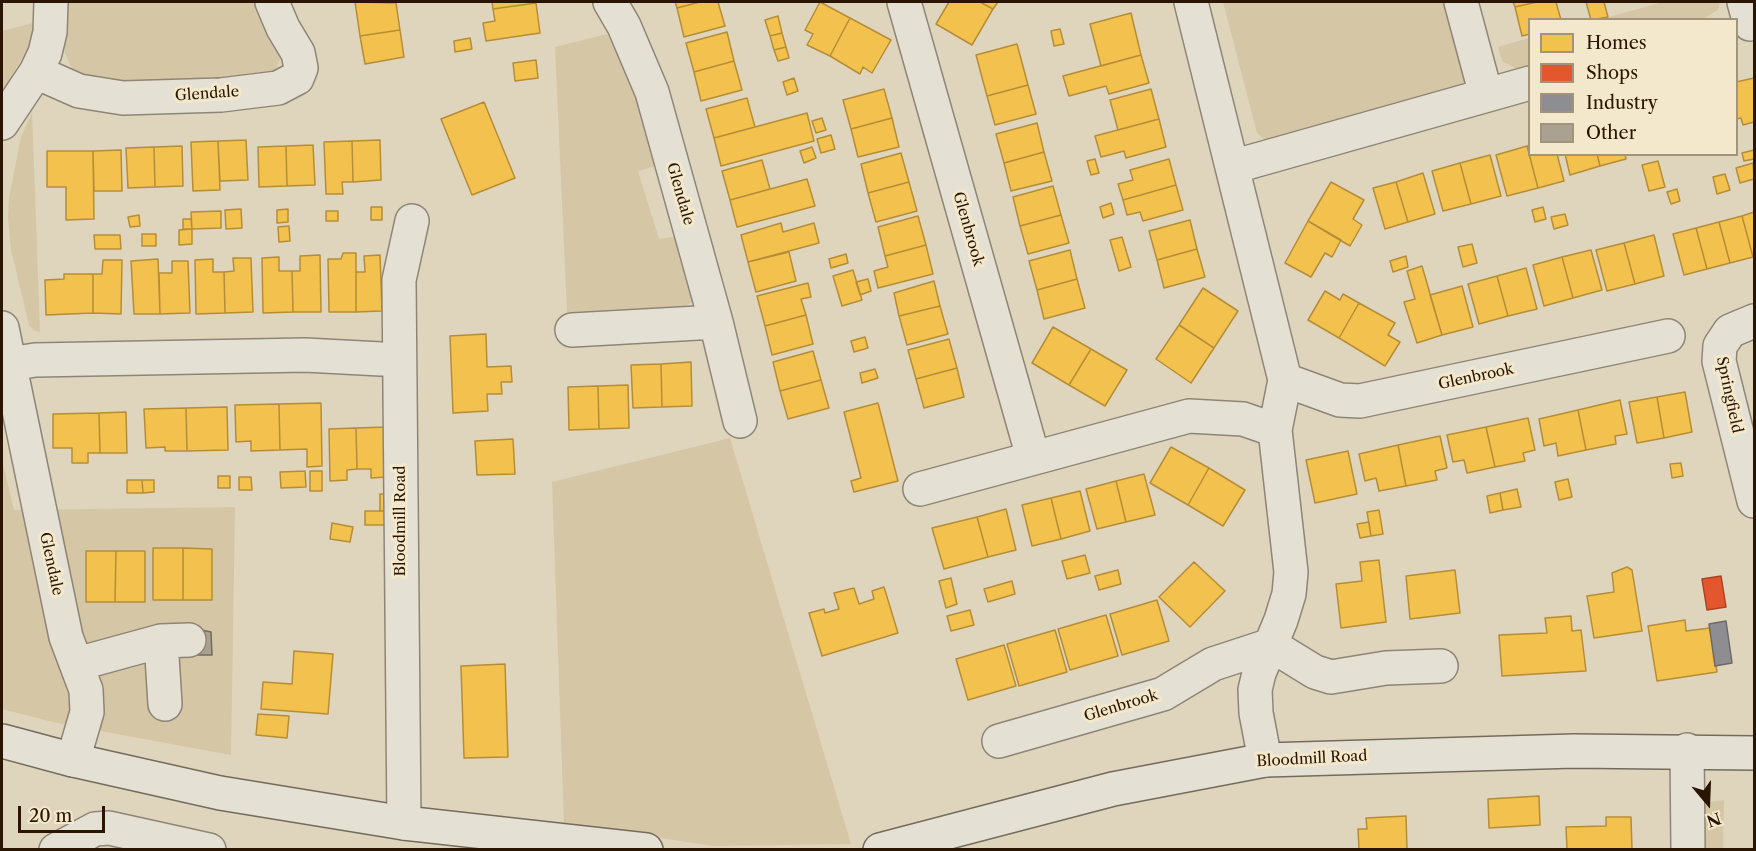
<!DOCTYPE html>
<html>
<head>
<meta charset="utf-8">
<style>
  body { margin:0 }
  #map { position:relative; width:1756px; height:851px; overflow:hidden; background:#dfd5bd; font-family:"Libre Caslon Text",serif }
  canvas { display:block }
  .frame { position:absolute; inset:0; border:3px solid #291501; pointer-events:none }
  .legend { position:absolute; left:1528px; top:18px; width:210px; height:138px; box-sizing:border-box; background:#f3e8cb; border:2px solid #a2947a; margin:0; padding:8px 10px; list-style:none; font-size:18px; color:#291501 }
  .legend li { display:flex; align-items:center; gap:12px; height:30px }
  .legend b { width:30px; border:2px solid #a2947a }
  .north { position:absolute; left:1678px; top:773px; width:60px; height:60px; -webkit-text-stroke:4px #f3e8cb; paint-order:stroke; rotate:161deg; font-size:16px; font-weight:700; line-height:24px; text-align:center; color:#291501 }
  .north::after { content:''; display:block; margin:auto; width:21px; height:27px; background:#291501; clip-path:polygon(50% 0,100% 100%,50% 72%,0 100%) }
  .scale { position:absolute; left:18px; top:806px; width:87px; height:27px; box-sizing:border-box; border:3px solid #291501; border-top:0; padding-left:8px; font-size:18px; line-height:21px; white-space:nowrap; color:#291501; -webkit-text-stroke:4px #f3e8cb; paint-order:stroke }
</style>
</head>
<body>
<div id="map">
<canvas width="1756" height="851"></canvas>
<div class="frame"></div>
<ul class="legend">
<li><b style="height:16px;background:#f2c14e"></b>Homes</li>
<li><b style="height:16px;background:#e4572e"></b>Shops</li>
<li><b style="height:16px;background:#8d8d92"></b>Industry</li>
<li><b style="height:16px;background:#aaa190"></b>Other</li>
</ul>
<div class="north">N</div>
<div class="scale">20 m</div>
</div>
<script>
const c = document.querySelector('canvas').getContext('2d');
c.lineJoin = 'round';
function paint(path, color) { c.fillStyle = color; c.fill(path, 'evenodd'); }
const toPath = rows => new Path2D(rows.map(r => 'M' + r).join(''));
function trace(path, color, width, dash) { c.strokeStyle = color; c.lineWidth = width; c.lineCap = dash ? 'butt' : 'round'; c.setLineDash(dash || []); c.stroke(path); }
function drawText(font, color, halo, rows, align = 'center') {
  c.font = font + ' "Libre Caslon Text",serif'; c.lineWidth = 6; c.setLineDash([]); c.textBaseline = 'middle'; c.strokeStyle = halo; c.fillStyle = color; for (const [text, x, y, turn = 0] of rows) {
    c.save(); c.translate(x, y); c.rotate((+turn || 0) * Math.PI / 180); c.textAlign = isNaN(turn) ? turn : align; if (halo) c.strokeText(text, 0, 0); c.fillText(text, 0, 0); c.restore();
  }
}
const green = toPath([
  [66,2,258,2,281,56,277,68,269,76,129,86,87,78,71,67,65,53,63,39],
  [1223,2,1450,2,1465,81,1459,88,1275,140,1265,140,1257,133],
  [1663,2,1720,2,1718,10,1703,19,1598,20],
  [33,23,29,46,2,92,2,31],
  [607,34,629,67,659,165,638,171,659,239,678,236,694,296,692,302,685,306,567,312,555,47],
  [1529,38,1529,68,1515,68,1502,61,1498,47],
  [32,112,40,332,33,330,29,325,11,250,8,218,9,198,21,137],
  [730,438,851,844,714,846,564,824,552,482],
  [2,460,14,510,235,507,231,755,57,723,2,709],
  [1724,800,1723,849,1704,849,1703,808,1710,802]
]);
const homes = toPath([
  [355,2,396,3,400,30,360,36,355,2],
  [492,2,536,2,536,3,493,9,492,2],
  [675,2,700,2,677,8,675,2],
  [700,2,718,2,725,26,684,37,677,8,700,2],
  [820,2,850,18,830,56,807,45,813,34,805,30,820,2],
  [949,2,980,2,993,9,972,45,936,24,949,2],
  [980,2,998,2,993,9,980,2],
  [1513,2,1537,2,1515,7,1513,2],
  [1537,2,1556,2,1561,20,1530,20,1530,34,1522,36,1515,7,1537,2],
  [1586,2,1604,2,1608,17,1591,20,1586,2],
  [536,3,540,33,486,41,483,23,495,21,493,9,536,3],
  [1131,13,1141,55,1101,66,1090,24,1131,13],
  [778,16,782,33,770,36,765,20,778,16],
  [850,18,891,40,872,73,863,67,860,74,830,56,850,18],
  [1060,29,1064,44,1054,46,1051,31,1060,29],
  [400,30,404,57,365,64,360,36,400,30],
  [727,32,734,61,694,72,686,43,727,32],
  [782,33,786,47,774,50,770,36,782,33],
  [470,38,472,49,455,52,454,41,470,38],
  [1017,44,1028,85,987,96,976,55,1017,44],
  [786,47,789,58,778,61,774,50,786,47],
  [1141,55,1149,83,1109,94,1106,86,1069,96,1063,76,1141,55],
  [536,60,538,78,515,81,513,63,536,60],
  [734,61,742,90,701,101,694,72,734,61],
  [794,78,798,91,787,95,783,82,794,78],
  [1754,78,1754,122,1743,125,1741,118,1736,119,1736,82,1754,78],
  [1028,85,1036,114,995,125,987,96,1028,85],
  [884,89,892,118,851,129,843,100,884,89],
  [1151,89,1159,119,1118,130,1110,100,1151,89],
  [747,98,755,127,714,138,706,109,747,98],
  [484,102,515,178,472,195,441,119,484,102],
  [807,113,814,141,721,166,714,138,807,113],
  [822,118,826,130,816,133,812,121,822,118],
  [892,118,899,147,858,157,851,129,892,118],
  [1159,119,1166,147,1126,158,1124,151,1101,157,1095,136,1159,119],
  [1037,123,1044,152,1004,163,996,134,1037,123],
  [831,135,835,149,821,153,817,139,831,135],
  [246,140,248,180,220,181,218,141,246,140],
  [380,140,381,180,353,182,352,141,380,140],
  [218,141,220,190,193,191,191,142,218,141],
  [352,141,353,182,342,182,343,194,326,194,324,142,352,141],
  [313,145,315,185,287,186,286,146,313,145],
  [182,146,183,186,155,187,154,147,182,146],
  [286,146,287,186,259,187,258,147,286,146],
  [1527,146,1538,188,1507,196,1496,155,1527,146],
  [1527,146,1530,146,1530,154,1557,154,1564,181,1538,188,1527,146],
  [154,147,155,187,128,188,126,148,154,147],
  [812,147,816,158,804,163,800,151,812,147],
  [121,150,122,191,94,191,93,151,121,150],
  [1754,150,1754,159,1744,161,1742,153,1754,150],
  [47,151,93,151,94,219,66,220,66,187,47,187,47,151],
  [1044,152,1052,181,1011,191,1004,163,1044,152],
  [901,153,909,182,868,193,861,164,901,153],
  [1565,154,1597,154,1600,166,1570,175,1565,154],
  [1597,154,1625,154,1626,159,1600,166,1597,154],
  [1490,155,1501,196,1471,204,1460,163,1490,155],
  [1095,159,1099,173,1091,175,1087,161,1095,159],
  [1169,159,1176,185,1123,200,1118,184,1133,180,1130,170,1169,159],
  [762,160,770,189,730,200,722,171,762,160],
  [1658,161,1665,187,1649,191,1642,165,1658,161],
  [1460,163,1471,204,1443,211,1432,171,1460,163],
  [1753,163,1754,179,1740,183,1736,168,1753,163],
  [1423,173,1435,214,1408,222,1396,182,1423,173],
  [1725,174,1730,190,1717,194,1713,177,1725,174],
  [807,179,815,206,737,227,730,200,807,179],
  [909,182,917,211,876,222,868,193,909,182],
  [1331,182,1364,200,1353,219,1362,225,1350,246,1308,221,1331,182],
  [1396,182,1408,222,1385,229,1373,188,1396,182],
  [1176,185,1183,210,1143,221,1140,212,1127,215,1123,200,1176,185],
  [1053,186,1061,215,1020,226,1013,197,1053,186],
  [1677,189,1680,201,1671,204,1667,192,1677,189],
  [1111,203,1114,214,1103,218,1100,207,1111,203],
  [371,207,382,207,382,220,371,220,371,207],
  [1543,207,1546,219,1535,222,1532,210,1543,207],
  [241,209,242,228,226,229,225,210,241,209],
  [288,209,288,222,277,223,277,210,288,209],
  [221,211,221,228,192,229,191,212,221,211],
  [326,211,338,211,338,221,326,221,326,211],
  [1754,212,1754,256,1753,257,1742,216,1754,212],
  [1565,214,1568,225,1554,229,1551,217,1565,214],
  [139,215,140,226,130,227,128,217,139,215],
  [1061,215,1069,243,1028,254,1020,226,1061,215],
  [918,216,926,245,885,256,878,227,918,216],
  [1742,216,1753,257,1730,263,1719,222,1742,216],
  [183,219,191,219,192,229,183,229,183,219],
  [1190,220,1197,249,1157,260,1149,231,1190,220],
  [1308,221,1341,240,1332,257,1325,253,1311,277,1285,263,1308,221],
  [1719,222,1730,263,1707,269,1696,228,1719,222],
  [781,223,783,232,814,223,819,243,748,262,741,235,781,223],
  [289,226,290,241,279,242,278,227,289,226],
  [1696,228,1707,269,1684,275,1673,234,1696,228],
  [192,229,192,244,179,245,179,230,192,229],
  [142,234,156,234,156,246,142,246,142,234],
  [94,235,120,235,121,249,95,249,94,235],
  [1654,235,1664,276,1635,284,1624,243,1654,235],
  [1122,237,1131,267,1119,271,1110,240,1122,237],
  [1624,243,1635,284,1607,291,1596,250,1624,243],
  [1472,244,1477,263,1463,267,1458,247,1472,244],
  [926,245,933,274,878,288,874,271,888,267,885,256,926,245],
  [1197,249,1205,277,1164,288,1157,260,1197,249],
  [1070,250,1077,279,1037,290,1029,261,1070,250],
  [1591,250,1602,290,1573,298,1562,257,1591,250],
  [789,252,796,281,756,292,748,262,789,252],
  [343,253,356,253,356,312,329,312,328,259,341,259,343,253],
  [846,254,848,263,831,268,829,259,846,254],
  [320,255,321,312,293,312,292,271,300,271,300,256,320,255],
  [380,255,382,311,356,312,356,272,365,272,364,256,380,255],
  [1406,256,1408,267,1393,272,1390,261,1406,256],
  [279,257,279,271,292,271,293,312,263,313,262,258,279,257],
  [1562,257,1573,298,1544,306,1533,265,1562,257],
  [233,258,251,258,253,312,225,313,224,272,234,271,233,258],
  [158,259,160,314,134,314,131,261,158,259],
  [213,259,213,272,224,272,225,313,196,314,195,260,213,259],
  [103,260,122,260,121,314,93,313,93,274,102,274,103,260],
  [172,261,188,261,190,313,160,314,159,273,172,273,172,261],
  [1422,266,1442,335,1417,343,1404,302,1415,299,1407,271,1422,266],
  [1526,268,1537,309,1508,316,1497,276,1526,268],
  [853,270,862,300,842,306,833,276,853,270],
  [64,274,93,274,93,313,46,315,45,280,64,279,64,274],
  [1497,276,1508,316,1479,324,1468,284,1497,276],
  [868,279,871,291,860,295,856,282,868,279],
  [1077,279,1085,308,1044,319,1037,290,1077,279],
  [934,281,940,306,899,316,894,293,934,281],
  [808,283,811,297,801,299,806,315,765,326,757,296,808,283],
  [1462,286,1473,327,1442,335,1430,295,1462,286],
  [1203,288,1238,311,1214,348,1179,325,1203,288],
  [1325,291,1340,300,1343,294,1359,303,1339,338,1308,320,1325,291],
  [1359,303,1395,323,1388,335,1400,342,1385,366,1339,338,1359,303],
  [940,306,948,334,907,345,899,316,940,306],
  [806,315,813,344,772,355,765,326,806,315],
  [1179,325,1214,348,1191,383,1156,359,1179,325],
  [1053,327,1091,349,1069,385,1032,363,1053,327],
  [486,334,487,367,511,366,512,382,501,382,502,394,487,394,488,411,453,413,450,336,486,334],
  [865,337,868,348,854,352,851,341,865,337],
  [949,339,957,368,916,379,908,350,949,339],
  [1091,349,1127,370,1105,406,1069,385,1091,349],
  [813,351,821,380,780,391,773,362,813,351],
  [691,362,692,406,662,407,661,364,691,362],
  [661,364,662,407,633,408,631,365,661,364],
  [957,368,964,397,924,408,916,379,957,368],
  [875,369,878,378,862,383,860,373,875,369],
  [821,380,829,408,788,419,780,391,821,380],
  [628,385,629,428,599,429,598,386,628,385],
  [598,386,599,429,569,430,568,387,598,386],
  [1685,392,1692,432,1664,438,1657,397,1685,392],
  [1657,397,1664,438,1637,443,1629,402,1657,397],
  [1620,400,1627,434,1615,436,1616,444,1586,450,1578,410,1620,400],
  [321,403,322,466,307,467,307,449,280,450,279,404,321,403],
  [878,403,898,481,854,492,851,481,861,478,844,412,878,403],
  [279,404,280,450,251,451,251,441,236,442,235,405,279,404],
  [227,407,228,450,187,451,186,408,227,407],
  [186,408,187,451,165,451,165,447,146,448,144,409,186,408],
  [1578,410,1586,450,1558,456,1556,443,1544,446,1539,419,1578,410],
  [126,412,127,453,100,453,99,413,126,412],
  [99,413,100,453,88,453,88,463,72,463,72,448,53,448,53,414,99,413],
  [1528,418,1535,450,1523,453,1525,461,1495,467,1486,427,1528,418],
  [385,427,387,477,371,478,371,469,357,469,356,428,385,427],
  [1486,427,1495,467,1467,473,1464,460,1453,462,1447,435,1486,427],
  [356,428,357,469,347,470,347,480,330,481,329,429,356,428],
  [1440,436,1447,468,1435,471,1437,480,1406,486,1398,445,1440,436],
  [513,439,515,474,477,475,475,441,513,439],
  [1398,445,1406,486,1379,491,1376,478,1365,481,1359,454,1398,445],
  [1171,447,1209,468,1188,505,1150,483,1171,447],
  [1348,451,1357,494,1315,503,1306,460,1348,451],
  [1681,463,1683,476,1672,478,1670,464,1681,463],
  [1209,468,1245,490,1223,526,1188,505,1209,468],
  [305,471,306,487,281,488,280,472,305,471],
  [310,471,322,471,322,491,310,491,310,471],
  [1144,474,1155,515,1126,522,1116,481,1144,474],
  [218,476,230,476,230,488,218,488,218,476],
  [239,477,251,477,252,490,239,490,239,477],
  [1568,479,1572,497,1559,500,1555,482,1568,479],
  [127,480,142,480,143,493,127,493,127,480],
  [142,480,154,480,154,492,143,493,142,480],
  [1116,481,1126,522,1097,529,1086,489,1116,481],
  [1517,489,1521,507,1503,510,1500,493,1517,489],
  [1080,491,1090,531,1061,539,1051,498,1080,491],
  [1500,493,1503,510,1490,513,1487,496,1500,493],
  [380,494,393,494,393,511,380,511,380,494],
  [1051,498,1061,539,1032,546,1022,505,1051,498],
  [1006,509,1016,550,988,557,977,517,1006,509],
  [1379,510,1383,534,1371,536,1367,512,1379,510],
  [365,511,393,511,393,525,365,525,365,511],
  [977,517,988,557,944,569,932,528,977,517],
  [1369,522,1371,536,1360,538,1357,524,1369,522],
  [332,523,353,527,350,542,330,539,332,523],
  [153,548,183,548,183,600,153,600,153,548],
  [183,548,212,549,212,600,183,600,183,548],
  [86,551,116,551,115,602,86,602,86,551],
  [116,551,145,551,145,602,115,602,116,551],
  [1085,555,1090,573,1067,579,1062,561,1085,555],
  [1379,560,1386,622,1341,628,1336,584,1362,581,1360,562,1379,560],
  [1194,562,1225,591,1190,627,1159,597,1194,562],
  [1627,567,1632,570,1642,631,1594,638,1587,596,1614,592,1612,573,1627,567],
  [1118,570,1121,584,1099,590,1095,576,1118,570],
  [1455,570,1460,613,1410,619,1406,576,1455,570],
  [951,578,957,604,946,608,939,581,951,578],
  [1012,581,1015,594,988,602,984,589,1012,581],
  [884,587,898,633,822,656,809,613,824,609,825,613,839,609,834,593,854,588,859,604,874,599,872,591,884,587],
  [1157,600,1169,641,1122,655,1110,614,1157,600],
  [970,610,974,625,951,631,947,616,970,610],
  [1106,615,1118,656,1070,670,1058,629,1106,615],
  [1571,616,1572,631,1581,630,1586,671,1502,676,1499,635,1547,633,1545,618,1571,616],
  [1685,620,1686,631,1710,628,1717,672,1657,681,1648,626,1685,620],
  [1055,630,1067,672,1019,686,1007,644,1055,630],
  [1004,645,1016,686,968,700,956,659,1004,645],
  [294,651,333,654,328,714,261,709,263,682,292,684,294,651],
  [505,664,508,757,464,758,461,666,505,664],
  [258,714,289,716,287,738,256,735,258,714],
  [1539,796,1540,825,1489,828,1488,799,1539,796],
  [1406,816,1407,850,1359,850,1358,829,1367,829,1366,818,1406,816],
  [1606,817,1631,817,1632,850,1567,850,1566,827,1606,826,1606,817]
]);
const shops = toPath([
  [1721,576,1726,607,1707,610,1702,579,1721,576]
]);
const industry = toPath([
  [1726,621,1732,663,1715,666,1709,624,1726,621]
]);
const building = toPath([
  [197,629,211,632,212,655,197,655,197,629]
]);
const street = toPath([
  [610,2,624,26,652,92,716,322,740,421],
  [904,2,1033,457],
  [1191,2,1285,380,1275,430,1291,572,1289,594,1281,620,1259,673,1255,690,1256,713,1265,760],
  [1461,2,1486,95],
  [1744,2,1750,24],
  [36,72,79,91,123,98,221,95,278,88,297,78,301,68,298,53,283,28,272,2],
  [2,123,36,72,45,53,50,32,51,2],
  [1232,167,1530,83],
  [1754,321,1730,331,1720,346,1719,361,1754,501],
  [2,328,66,637,86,690,87,712,73,760],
  [572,330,716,322],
  [10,364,35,360,305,355,381,359],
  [1285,380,1340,400,1360,401,1668,336],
  [920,489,1189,416,1243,419,1275,430],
  [161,641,165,704],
  [77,664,161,641,189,640],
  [999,741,1163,694,1213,664,1271,645,1315,672,1331,677,1386,668,1441,666],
  [1687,750,1688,850],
  [404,823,399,280,412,221],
  [56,850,95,829,109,828,209,850]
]);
const secondary = toPath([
  [2,741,73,760,220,793,404,823,646,850],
  [880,850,1113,789,1265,760,1574,751,1754,753]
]);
const streetNames = [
  ["Glendale",207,94,-4],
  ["Glendale",680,194,74],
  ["Glenbrook",968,229,74],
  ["Glenbrook",1476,377,-12],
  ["Springfield",1729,395,78],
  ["Bloodmill Road",401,521,-90],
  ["Glendale",51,564,78],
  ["Glenbrook",1121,706,-17],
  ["Bloodmill Road",1312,759,-3]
];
paint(green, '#d5c6a5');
paint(homes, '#f2c14e');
trace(homes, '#b68d37', 1.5);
paint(shops, '#e4572e');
trace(shops, '#ac4320', 1.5);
paint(industry, '#8d8d92');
trace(industry, '#6f6966', 1.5);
paint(building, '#aaa190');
trace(building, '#746b5d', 1.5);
trace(street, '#8e8576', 36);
trace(secondary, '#746b5d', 36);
trace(street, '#e5e0d4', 33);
trace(secondary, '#e5e0d4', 33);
drawText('15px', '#291501', '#f3e8cb', streetNames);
</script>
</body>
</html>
